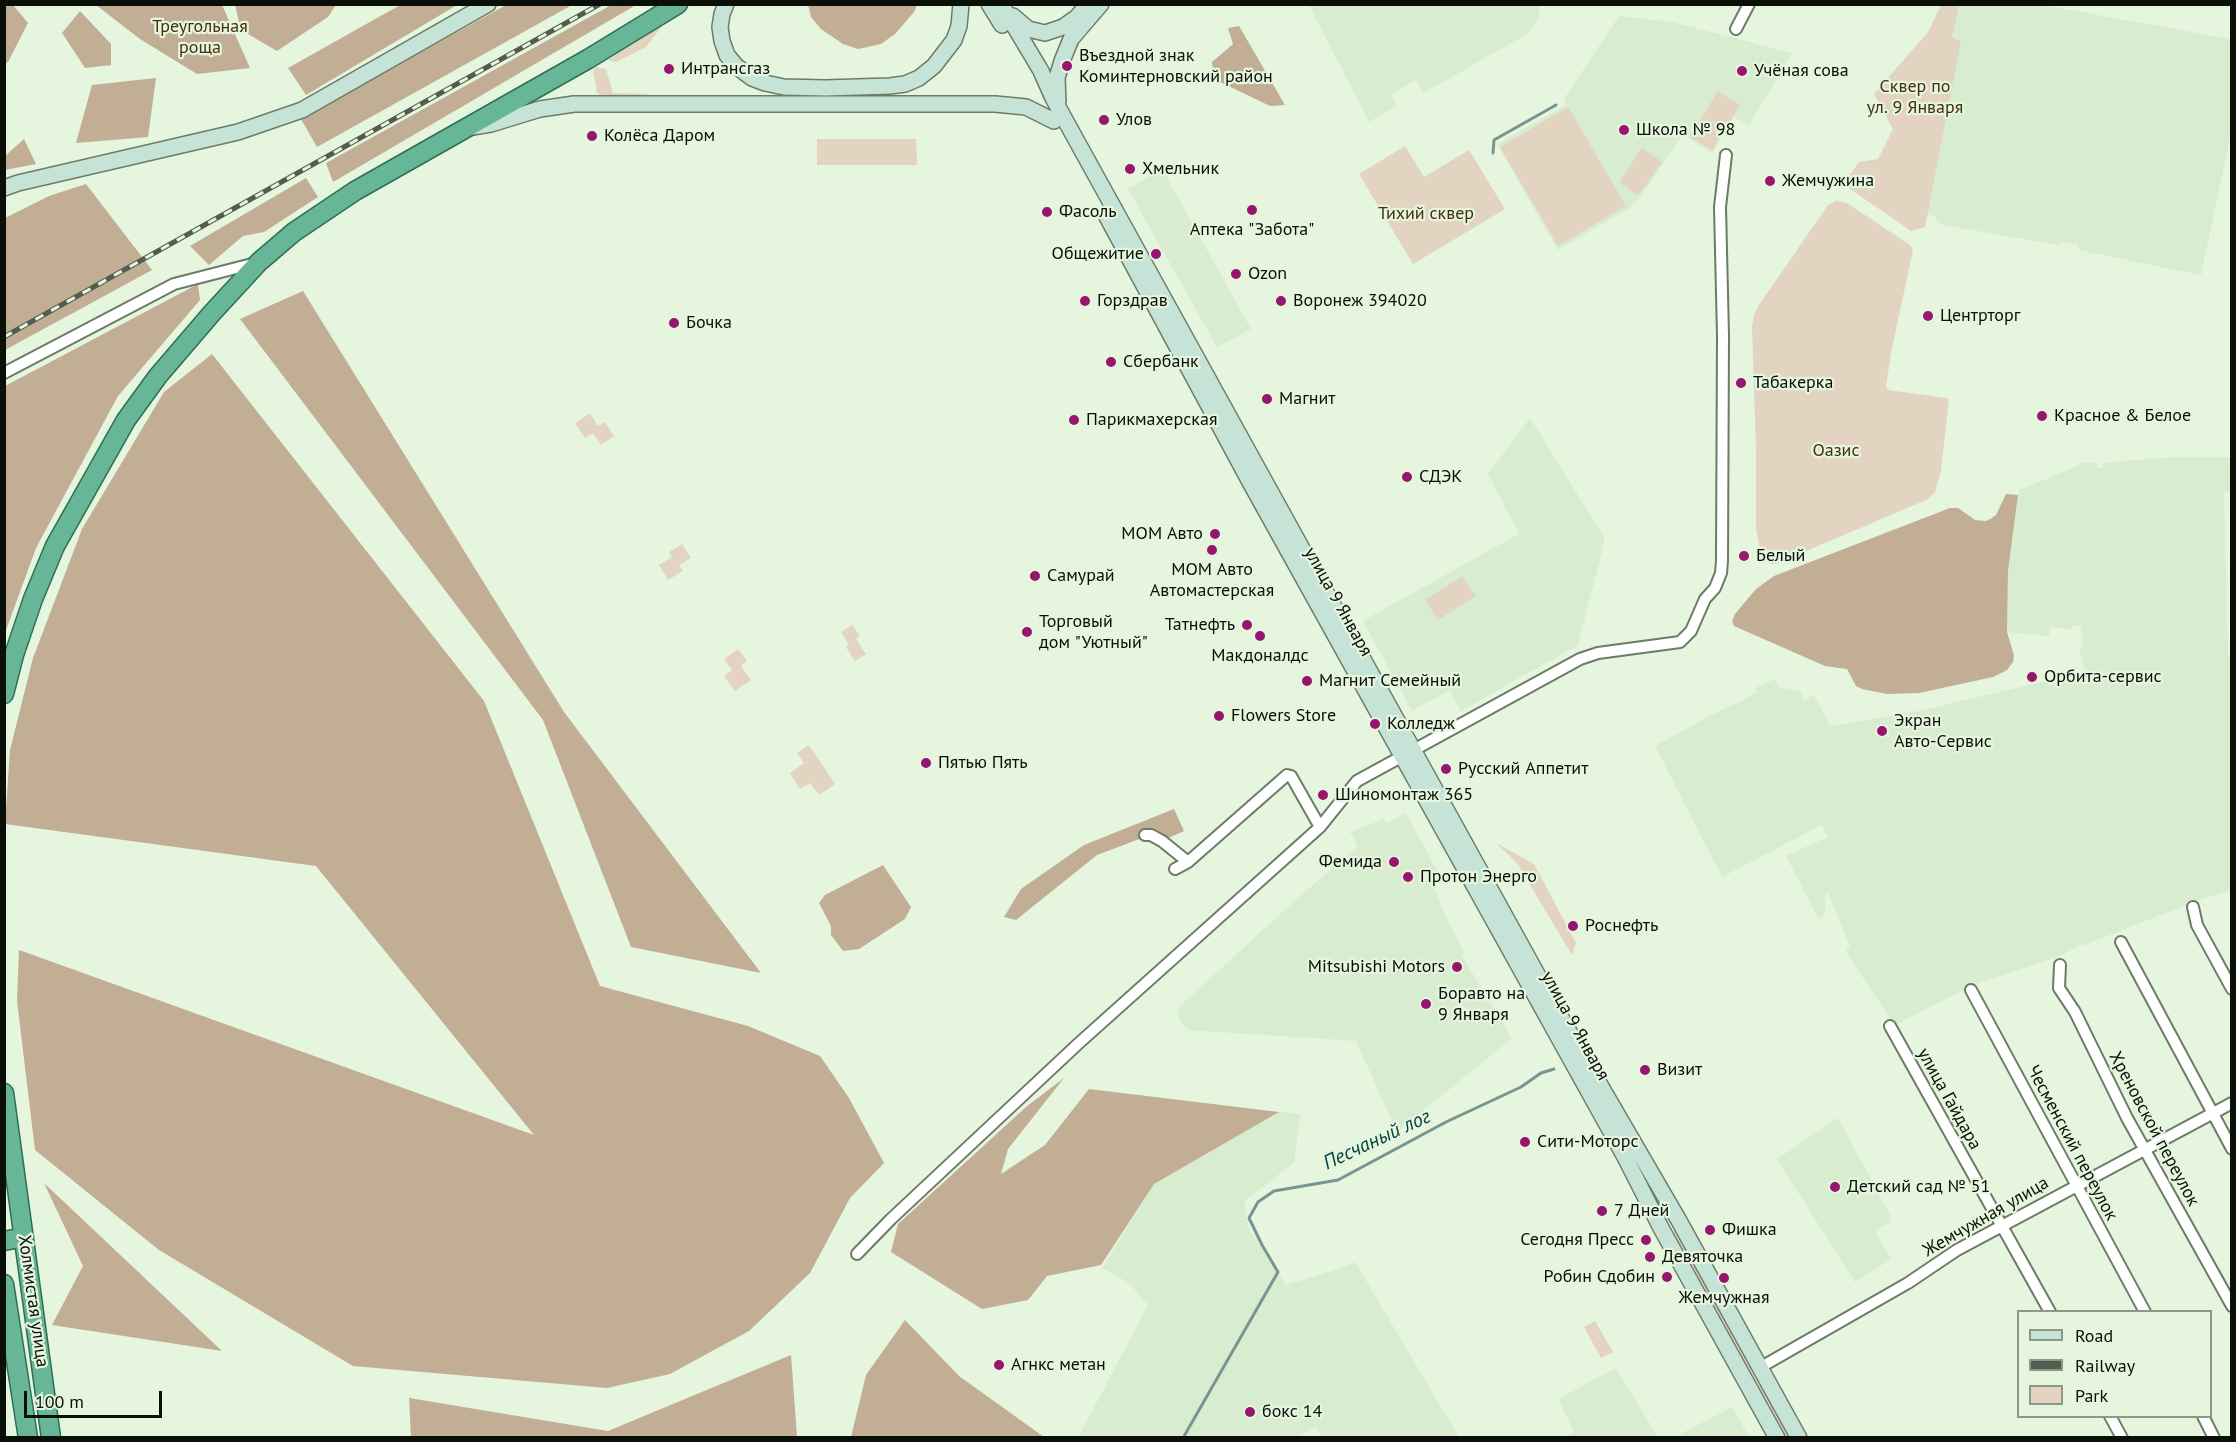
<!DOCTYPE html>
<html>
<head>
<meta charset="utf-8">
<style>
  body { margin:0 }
  #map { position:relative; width:2236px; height:1442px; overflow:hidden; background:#e5f5de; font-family:"PT Sans",sans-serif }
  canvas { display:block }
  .frame { position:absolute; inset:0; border:6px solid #0a0f07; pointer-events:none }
  .legend { position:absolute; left:2017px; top:1310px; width:195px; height:108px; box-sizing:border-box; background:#e5f5de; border:2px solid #8d9988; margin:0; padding:8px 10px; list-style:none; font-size:18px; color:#0a0f07 }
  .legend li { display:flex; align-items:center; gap:12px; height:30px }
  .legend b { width:30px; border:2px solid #8d9988 }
  .scale { position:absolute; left:24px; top:1391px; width:138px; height:27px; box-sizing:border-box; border:3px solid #0a0f07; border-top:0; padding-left:8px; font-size:18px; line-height:21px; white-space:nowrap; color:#0a0f07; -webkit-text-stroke:4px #e5f5de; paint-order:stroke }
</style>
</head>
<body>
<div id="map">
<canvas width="2236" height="1442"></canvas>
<div class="frame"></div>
<ul class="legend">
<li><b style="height:8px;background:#c6e3d8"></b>Road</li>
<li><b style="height:8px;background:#535c4f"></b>Railway</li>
<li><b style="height:16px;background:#e2d4c1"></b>Park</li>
</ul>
<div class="scale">100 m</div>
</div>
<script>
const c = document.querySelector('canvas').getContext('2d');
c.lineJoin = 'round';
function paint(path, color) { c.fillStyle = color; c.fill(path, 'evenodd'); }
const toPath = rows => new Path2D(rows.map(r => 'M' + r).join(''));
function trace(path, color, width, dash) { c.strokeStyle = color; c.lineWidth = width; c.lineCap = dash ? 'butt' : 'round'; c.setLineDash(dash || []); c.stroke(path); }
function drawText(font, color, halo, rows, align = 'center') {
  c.font = font + ' "PT Sans",sans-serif'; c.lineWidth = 4.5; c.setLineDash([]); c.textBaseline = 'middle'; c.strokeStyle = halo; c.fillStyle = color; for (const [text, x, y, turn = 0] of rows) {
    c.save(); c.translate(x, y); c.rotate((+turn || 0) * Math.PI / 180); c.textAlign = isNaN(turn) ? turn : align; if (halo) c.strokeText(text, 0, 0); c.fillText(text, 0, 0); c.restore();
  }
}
const built = toPath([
  [1309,5,1540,5,1539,16,1529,33,1424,93,1415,80,1391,95,1397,106,1369,122],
  [1955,5,2042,5,2231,39,2231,133,2201,275,2079,250,2078,245,2062,242,2059,245,1943,225,1937,221,1935,216,1924,214],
  [1619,16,1672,22,1792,53,1749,125,1734,117,1712,153,1683,135,1637,201,1628,209,1558,250,1497,144,1566,105,1564,99],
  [1162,169,1251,329,1217,347,1128,189],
  [1530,418,1605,539,1578,645,1461,711,1450,690,1412,711,1363,621,1519,534,1488,474],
  [2172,457,2231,457,2231,491,2224,492,2228,656,2232,655,2231,890,2201,899,2082,946,2081,944,2060,956,1975,984,1895,1025,1849,957,1846,949,1850,947,1828,893,1825,894,1825,915,1818,918,1786,856,1828,837,1822,825,1722,877,1655,746,1706,718,1757,693,1755,688,1775,679,1779,687,1800,691,1804,700,1814,695,1830,726,1914,712,2085,672,2079,648,2083,647,2081,626,2072,626,2072,629,2050,627,2049,636,2007,632,2008,571,2019,490,2069,470,2084,462,2097,463,2097,468,2103,468,2103,463],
  [1406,813,1440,876,1431,882,1452,930,1465,953,1462,956,1512,1038,1397,1132,1356,1041,1189,1030,1181,1023,1177,1014,1179,1007,1299,897,1358,846,1350,832,1384,819,1387,823],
  [1279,1112,1300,1114,1294,1163,1244,1201,1249,1230,1286,1285,1336,1270,1355,1262,1459,1437,1322,1437,1316,1427,1296,1438,1078,1438,1148,1305,1129,1283,1102,1268,1154,1184],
  [1838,1118,1890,1215,1890,1222,1875,1231,1891,1259,1855,1282,1777,1159],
  [1616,1368,1658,1437,1565,1437,1574,1432,1558,1399],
  [1732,1407,1749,1437,1675,1437]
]);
const green = toPath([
  [1941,5,1959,5,1952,37,1961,41,1925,227,1911,231,1843,184,1859,162,1878,159,1893,129,1874,94,1928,32],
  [663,25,646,47,616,62,608,60],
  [596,67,606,69,613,93,648,94,648,96,601,96,597,93,593,70],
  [1718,91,1740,105,1712,150,1690,137],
  [1568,107,1626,206,1558,246,1500,147],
  [817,139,916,139,917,165,817,165],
  [1405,146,1424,177,1469,150,1505,209,1413,264,1359,174],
  [1642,148,1662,162,1638,196,1619,182],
  [1836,201,1847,203,1910,245,1913,250,1891,353,1886,386,1888,390,1946,398,1949,400,1941,470,1935,492,1928,499,1776,564,1771,564,1764,560,1760,552,1756,528,1756,448,1752,327,1754,315,1759,305,1828,205],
  [590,413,598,426,605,422,614,436,601,445,593,433,585,438,575,423],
  [682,544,691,558,679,565,683,571,668,580,659,565,672,557,669,552],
  [1462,576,1476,596,1438,620,1425,600],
  [852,625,860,636,856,639,866,654,855,661,846,647,849,645,841,632],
  [738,649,747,661,741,666,751,680,735,691,724,676,732,670,724,659],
  [809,745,835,784,819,795,810,783,800,789,790,773,804,763,797,753],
  [1496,843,1534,864,1576,943,1572,955,1517,863],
  [1675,1232,1789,1437,1785,1437,1672,1234],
  [1595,1321,1613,1352,1601,1358,1584,1327]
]);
const forest = toPath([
  [5,4,13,5,28,23,8,62,5,64],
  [402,4,457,5,306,95,288,68],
  [613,4,636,5,333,182,326,163],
  [96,5,222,5,250,68,197,74,140,39],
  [235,5,235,4,336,5,328,17,277,51,241,30],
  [506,5,572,5,317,147,301,119],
  [808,5,808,4,917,5,914,12,895,34,881,44,858,49,843,44,821,29,811,17],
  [80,11,111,44,111,65,85,68,62,33],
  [1239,26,1285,105,1270,106,1214,79,1212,62,1233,44,1228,28],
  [156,78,148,137,76,143,92,85],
  [24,139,36,164,5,170,5,156],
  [306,178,318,197,264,232,243,236,209,265,190,246],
  [86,184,152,270,5,350,5,218,49,196],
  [198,284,200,300,118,396,36,548,5,633,5,386],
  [303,291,564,712,761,973,631,947,543,720,240,319],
  [212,354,484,701,600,986,748,1026,820,1056,849,1098,884,1163,850,1198,810,1273,749,1331,670,1374,607,1388,353,1366,159,1250,35,1150,17,1001,19,950,534,1135,316,866,5,824,10,750,33,658,82,529,164,392],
  [2006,494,2018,495,2008,571,2007,632,2014,655,2013,662,2007,670,1993,677,1919,693,1887,694,1862,689,1856,686,1847,669,1825,666,1734,626,1732,621,1735,614,1756,589,1774,576,1950,508,1958,508,1975,520,1986,521,1992,518,1996,515],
  [1174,809,1184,831,1162,841,1150,835,1097,855,1016,920,1004,917,1021,889,1084,845],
  [883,865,911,907,905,919,859,949,843,951,831,935,831,926,819,903,825,895],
  [1064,1078,1008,1149,1001,1174,1045,1145,1089,1089,1279,1112,1154,1184,1101,1265,1047,1276,1028,1300,982,1309,891,1252,898,1224,1026,1107],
  [44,1183,222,1351,52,1325,83,1266],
  [905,1320,959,1376,1044,1437,851,1437,866,1375],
  [791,1355,797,1437,411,1437,409,1398,608,1431]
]);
const stream = toPath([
  [1493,153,1494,140,1556,105],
  [1183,1438,1278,1272,1262,1245,1249,1218,1258,1202,1274,1191,1338,1180,1446,1122,1521,1087,1541,1073,1554,1069]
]);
const minor = toPath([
  [1736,29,1749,4],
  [4,373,174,284,256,263],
  [1145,835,1151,835,1162,841,1188,862,1287,775,1291,776,1320,827],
  [1175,869,1188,862],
  [2193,907,2197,925,2232,989],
  [2121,942,2232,1149],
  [2060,965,2059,988,2075,1012,2127,1118,2232,1306],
  [1971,990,2145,1312],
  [1890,1026,2050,1312],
  [857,1254,891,1219,1079,1043,1320,827,1357,781,1580,659,1598,653,1680,642,1691,631,1705,599,1715,588,1721,573,1722,561,1723,336,1720,207,1726,155],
  [1761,1367,1908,1283,1957,1250,2232,1103],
  [2110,1416,2122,1438],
  [2203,1416,2214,1438]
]);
const secondary = toPath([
  [726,4,722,14,720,27,722,41,727,55,736,66,752,78,765,83,784,87,825,88,890,86,905,84,919,78,934,66,954,40,959,26,961,4],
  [989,4,1002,25],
  [1001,4,1041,71,1053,98,1564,1023,1678,1219,1799,1438],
  [1013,16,1028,29,1045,33,1063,27,1077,17,1088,4],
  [1058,101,1057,78,1062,61,1071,39,1101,4],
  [472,127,491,124,540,109,574,104,995,104,1026,107,1054,121],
  [4,188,18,183,238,132,302,110,488,4],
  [1106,215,1251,484,1625,1157,1661,1228,1777,1438]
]);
const trunk = toPath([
  [4,694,14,655,33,599,55,546,126,420,158,376,212,313,259,262,294,232,355,191,588,59,678,4],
  [4,1093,51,1438],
  [4,1241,24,1237],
  [4,1284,28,1438]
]);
const rail = toPath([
  [4,337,600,4]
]);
const markers = [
  [1067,66,6,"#97166d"],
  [669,69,6,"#97166d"],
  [1742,71,6,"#97166d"],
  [1104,120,6,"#97166d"],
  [1624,130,6,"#97166d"],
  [592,136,6,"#97166d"],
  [1130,169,6,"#97166d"],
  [1770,181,6,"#97166d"],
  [1252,210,6,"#97166d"],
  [1047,212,6,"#97166d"],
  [1156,254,6,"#97166d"],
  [1236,274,6,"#97166d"],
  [1085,301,6,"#97166d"],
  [1281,301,6,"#97166d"],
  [1928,316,6,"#97166d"],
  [674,323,6,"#97166d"],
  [1111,362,6,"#97166d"],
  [1741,383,6,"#97166d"],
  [1267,399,6,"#97166d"],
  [2042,416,6,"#97166d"],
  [1074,420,6,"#97166d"],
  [1407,477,6,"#97166d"],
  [1215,534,6,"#97166d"],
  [1212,550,6,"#97166d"],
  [1744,556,6,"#97166d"],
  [1035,576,6,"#97166d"],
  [1247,625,6,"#97166d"],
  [1027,632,6,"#97166d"],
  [1260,636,6,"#97166d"],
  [2032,677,6,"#97166d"],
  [1307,681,6,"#97166d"],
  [1219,716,6,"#97166d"],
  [1375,724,6,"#97166d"],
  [1882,731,6,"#97166d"],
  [926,763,6,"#97166d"],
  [1446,769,6,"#97166d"],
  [1323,795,6,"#97166d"],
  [1394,862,6,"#97166d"],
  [1408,877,6,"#97166d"],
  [1573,926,6,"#97166d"],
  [1457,967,6,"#97166d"],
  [1426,1004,6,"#97166d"],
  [1645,1070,6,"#97166d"],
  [1525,1142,6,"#97166d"],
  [1835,1187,6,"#97166d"],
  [1602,1211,6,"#97166d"],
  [1710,1230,6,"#97166d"],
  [1646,1240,6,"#97166d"],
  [1650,1257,6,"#97166d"],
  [1667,1277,6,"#97166d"],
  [1724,1278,6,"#97166d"],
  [999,1365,6,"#97166d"],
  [1250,1412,6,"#97166d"]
];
const parkNames = [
  ["Треугольная",200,27],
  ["роща",200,48],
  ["Сквер по",1915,87],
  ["ул. 9 Января",1915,108],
  ["Тихий сквер",1426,214],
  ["Оазис",1836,451]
];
const poiNames = [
  ["Въездной знак",1079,56],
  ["Коминтерновский район",1079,77],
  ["Интрансгаз",681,69],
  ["Учёная сова",1754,71],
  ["Улов",1116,120],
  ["Школа № 98",1636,130],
  ["Колёса Даром",604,136],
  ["Хмельник",1142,169],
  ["Жемчужина",1782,181],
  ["Фасоль",1059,212],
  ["Аптека \"Забота\"",1252,230,"center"],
  ["Общежитие",1144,254,"right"],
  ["Ozon",1248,274],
  ["Горздрав",1097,301],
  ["Воронеж 394020",1293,301],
  ["Центрторг",1940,316],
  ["Бочка",686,323],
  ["Сбербанк",1123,362],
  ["Табакерка",1753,383],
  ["Магнит",1279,399],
  ["Красное & Белое",2054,416],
  ["Парикмахерская",1086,420],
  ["СДЭК",1419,477],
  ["МОМ Авто",1203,534,"right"],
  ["Белый",1756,556],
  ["МОМ Авто",1212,570,"center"],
  ["Автомастерская",1212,591,"center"],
  ["Самурай",1047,576],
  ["Торговый",1039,622],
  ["дом \"Уютный\"",1039,643],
  ["Татнефть",1235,625,"right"],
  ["Макдоналдс",1260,656,"center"],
  ["Орбита-сервис",2044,677],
  ["Магнит Семейный",1319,681],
  ["Flowers Store",1231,716],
  ["Экран",1894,721],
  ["Авто-Сервис",1894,742],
  ["Колледж",1387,724],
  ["Пятью Пять",938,763],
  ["Русский Аппетит",1458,769],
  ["Шиномонтаж 365",1335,795],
  ["Фемида",1382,862,"right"],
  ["Протон Энерго",1420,877],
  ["Роснефть",1585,926],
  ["Mitsubishi Motors",1445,967,"right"],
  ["Боравто на",1438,994],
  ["9 Января",1438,1015],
  ["Визит",1657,1070],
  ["Сити-Моторс",1537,1142],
  ["Детский сад № 51",1847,1187],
  ["7 Дней",1614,1211],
  ["Фишка",1722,1230],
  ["Сегодня Пресс",1634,1240,"right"],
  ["Девяточка",1662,1257],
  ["Робин Сдобин",1655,1277,"right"],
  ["Жемчужная",1724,1298,"center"],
  ["Агнкс метан",1011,1365],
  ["бокс 14",1262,1412]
];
const streetNames = [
  ["улица 9 Января",1338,602,61],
  ["улица 9 Января",1575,1026,61],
  ["улица Гайдара",1949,1099,61],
  ["Хреновской переулок",2154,1129,62],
  ["Чесменский переулок",2072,1143,62],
  ["Жемчужная улица",1986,1217,-30],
  ["Холмистая улица",33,1301,82]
];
const waterNames = [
  ["Песчаный лог",1377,1140,-25]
];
paint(built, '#d8eccf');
paint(green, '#e2d4c1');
paint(forest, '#c1ae94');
trace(stream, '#789592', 3);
trace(minor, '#6d7b67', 14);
trace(secondary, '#6d7b67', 18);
trace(trunk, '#2e6f54', 21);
trace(minor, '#fff', 10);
trace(secondary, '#c6e3d8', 15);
trace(trunk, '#68b698', 18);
trace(rail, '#535c4f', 5);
trace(rail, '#e5f5de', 3, [9]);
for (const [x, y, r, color] of markers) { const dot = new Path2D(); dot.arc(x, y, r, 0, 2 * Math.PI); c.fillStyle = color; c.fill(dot); trace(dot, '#e5f5de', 2); }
drawText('18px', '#452f0d', '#e5f5de', parkNames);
drawText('18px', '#0a0f07', '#e5f5de', poiNames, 'left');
drawText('18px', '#0a0f07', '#e5f5de', streetNames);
drawText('italic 20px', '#034343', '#e5f5de', waterNames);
</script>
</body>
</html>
